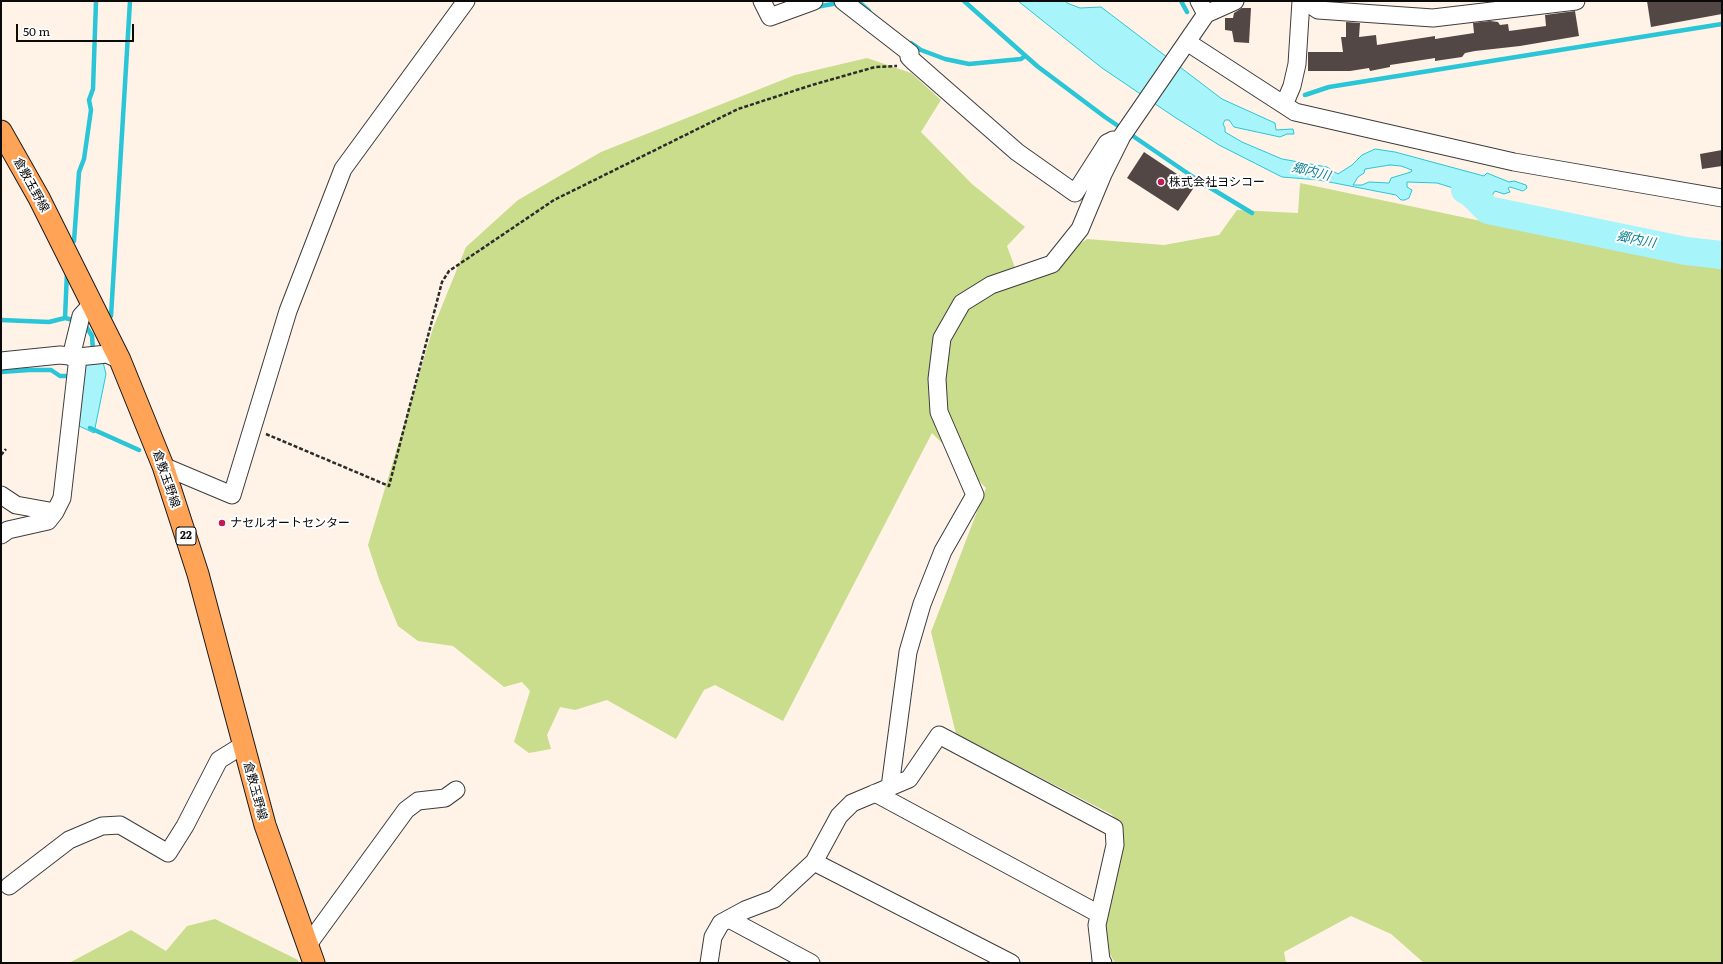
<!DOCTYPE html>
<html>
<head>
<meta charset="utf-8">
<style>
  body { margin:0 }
  #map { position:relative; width:1723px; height:964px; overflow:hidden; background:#fff3e7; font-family:Literata,serif }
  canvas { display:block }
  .frame { position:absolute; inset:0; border:2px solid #0a0a0a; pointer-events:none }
  .scale { position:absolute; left:16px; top:24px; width:118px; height:18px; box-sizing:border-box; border:2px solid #0a0a0a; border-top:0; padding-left:5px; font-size:12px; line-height:14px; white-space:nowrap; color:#0a0a0a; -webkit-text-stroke:3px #fff; paint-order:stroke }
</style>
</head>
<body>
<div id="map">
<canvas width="1723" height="964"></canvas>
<div class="frame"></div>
<div class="scale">50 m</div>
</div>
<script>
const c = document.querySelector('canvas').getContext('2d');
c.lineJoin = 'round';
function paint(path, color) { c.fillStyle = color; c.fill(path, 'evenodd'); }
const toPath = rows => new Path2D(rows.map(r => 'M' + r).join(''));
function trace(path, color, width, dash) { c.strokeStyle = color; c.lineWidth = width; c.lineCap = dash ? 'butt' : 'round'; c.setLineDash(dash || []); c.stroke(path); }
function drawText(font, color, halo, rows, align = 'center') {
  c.font = font + ' Literata,"Noto Sans JP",serif'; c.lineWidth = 4; c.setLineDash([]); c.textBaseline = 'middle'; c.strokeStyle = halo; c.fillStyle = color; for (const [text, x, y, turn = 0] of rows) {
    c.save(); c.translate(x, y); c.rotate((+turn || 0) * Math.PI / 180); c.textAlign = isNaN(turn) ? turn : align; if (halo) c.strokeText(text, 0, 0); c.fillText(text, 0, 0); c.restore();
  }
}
const forest = toPath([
  [867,58,911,73,941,100,921,132,972,184,1025,227,1007,246,1021,284,1087,239,1164,245,1219,235,1237,210,1298,213,1300,183,1686,264,1722,269,1722,963,1424,963,1391,934,1351,916,1284,952,1286,963,1115,963,1107,949,1104,922,1123,851,1123,826,1111,814,956,734,931,632,986,488,932,433,783,721,715,685,704,690,676,739,607,700,575,710,560,707,547,735,551,749,529,753,514,742,530,691,522,682,504,687,453,646,418,641,398,626,379,579,368,545,433,328,466,247,518,200,601,152,795,75],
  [215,919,298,960,299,963,69,963,131,930,166,951,187,926]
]);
const water = toPath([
  [1018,1,1066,1,1067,3,1080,8,1101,7,1222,99,1275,123,1276,130,1293,129,1294,134,1287,134,1280,137,1234,127,1229,120,1225,120,1223,124,1225,128,1225,132,1242,142,1282,159,1327,167,1338,174,1352,165,1362,155,1375,149,1395,152,1484,176,1487,173,1509,182,1514,181,1526,185,1527,188,1523,191,1510,187,1508,188,1510,192,1504,194,1495,191,1489,200,1497,213,1479,211,1475,202,1453,188,1437,183,1407,182,1407,187,1412,190,1409,198,1405,200,1401,200,1396,195,1319,180,1282,177,1219,145,1176,118,1102,68,1018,1],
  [1390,165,1401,166,1412,170,1411,172,1391,178,1389,183,1369,182,1362,185,1353,185,1358,177,1364,173,1365,169,1390,165],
  [103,362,106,374,94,433,77,425,85,365,89,363,103,362]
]);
const stream = toPath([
  [858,1,869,11],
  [964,1,1037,66,1105,117,1199,181,1252,213],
  [1181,1,1187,12],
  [815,7,833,4],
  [911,43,921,50,945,59,969,64,1021,59,1025,56],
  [1305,95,1329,87,1722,24],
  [74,241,79,172,84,159,91,110,89,100,93,89,96,1],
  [67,272,65,318,77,321],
  [111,316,130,1],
  [1,320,49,322,65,318],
  [84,323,92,336,93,351],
  [1,372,29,370,51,370,60,376,73,376],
  [90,428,139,450]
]);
const river = toPath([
  [1465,190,1471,193,1488,210,1686,251,1722,255]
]);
const building = toPath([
  [1647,1,1722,1,1722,14,1651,27],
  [1242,8,1251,8,1249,43,1234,42,1232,31,1225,30,1225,18,1233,18,1234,13],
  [1575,11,1579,36,1520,46,1475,51,1465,53,1462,57,1435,61,1435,58,1390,65,1390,67,1370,71,1369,68,1350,71,1308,71,1308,52,1343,52,1341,37,1346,37,1346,22,1360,23,1359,37,1376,35,1377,45,1435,36,1435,39,1474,33,1473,23,1490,21,1498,22,1500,25,1508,24,1509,31,1546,26,1545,15],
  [1722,150,1722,166,1702,169,1700,154],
  [1144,152,1195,186,1178,211,1127,178]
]);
const path = toPath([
  [266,434,389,486,442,282,449,271,554,200,738,109,812,85,875,67,897,66],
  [1,455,6,449]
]);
const minor = toPath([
  [762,1,770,17,814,1],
  [843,1,910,53,909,57,913,61,1017,152,1075,193,1107,143,1113,140],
  [1305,1,1318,10,1433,18,1576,1],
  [1206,14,1235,1],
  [1187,42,1295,112,1514,162,1722,198],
  [1284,105,1292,86,1297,64,1301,1],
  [71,357,81,316,92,304],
  [1,361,60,355,78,357,107,354,120,360],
  [163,466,232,495,288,311,343,169,466,1],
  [1,495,16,505,55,512],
  [1,535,8,530,48,521,55,512,62,498,78,357],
  [890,787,908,652,922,604,943,551,975,495,939,412,937,379,942,338,962,303,991,285,1052,264,1080,229,1103,174,1122,136,1206,14,1199,1],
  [875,793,1099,914],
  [814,862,1011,963],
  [9,886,69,840,102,826,120,825,168,853,185,826,219,760,243,745],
  [729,919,811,963],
  [307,946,406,810,418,801,445,798,456,790],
  [709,963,713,937,721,923,745,910,774,899,814,862,839,816,852,803,909,779,939,735,1114,828,1115,845,1097,925,1101,960,1103,963]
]);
const major = toPath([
  [1,131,39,198,120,360,163,466,198,574,265,825,314,963]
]);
const markers = [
  [1161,182,4,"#c21a55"],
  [222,523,4,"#c21a55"]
];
const shields = [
  [186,536,20]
];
const shieldNames = [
  ["22",186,536]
];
const poiNames = [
  ["株式会社ヨシコー",1169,182],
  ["ナセルオートセンター",230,523]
];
const streetNames = [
  ["倉敷玉野線",31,185,61],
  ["倉敷玉野線",166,479,71],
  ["倉敷玉野線",255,791,75]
];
const waterNames = [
  ["郷内川",1311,172,14],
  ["郷内川",1636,240,11]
];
paint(forest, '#c9dd8d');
paint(water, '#a7f4fa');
trace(water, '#2ac5d6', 1);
trace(stream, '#2ac5d6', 4.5);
trace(river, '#a7f4fa', 28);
paint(building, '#534746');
trace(minor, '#3d3d3d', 19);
trace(major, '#1b1b1b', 23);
trace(path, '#2c2c2c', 2.5, [4, 2]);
trace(minor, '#fff', 17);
trace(major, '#ffa357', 21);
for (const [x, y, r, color] of markers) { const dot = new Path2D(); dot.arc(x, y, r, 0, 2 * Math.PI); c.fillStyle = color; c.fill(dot); trace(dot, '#fff', 1.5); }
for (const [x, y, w] of shields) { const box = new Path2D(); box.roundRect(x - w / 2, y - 9, w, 18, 3); c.fillStyle = '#fff'; c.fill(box); trace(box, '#0a0a0a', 1); }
drawText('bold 11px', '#0a0a0a', null, shieldNames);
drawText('12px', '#0a0a0a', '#fff', poiNames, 'left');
drawText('12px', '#0a0a0a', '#fff', streetNames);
drawText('italic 13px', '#0d8294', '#fff', waterNames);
</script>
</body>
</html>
